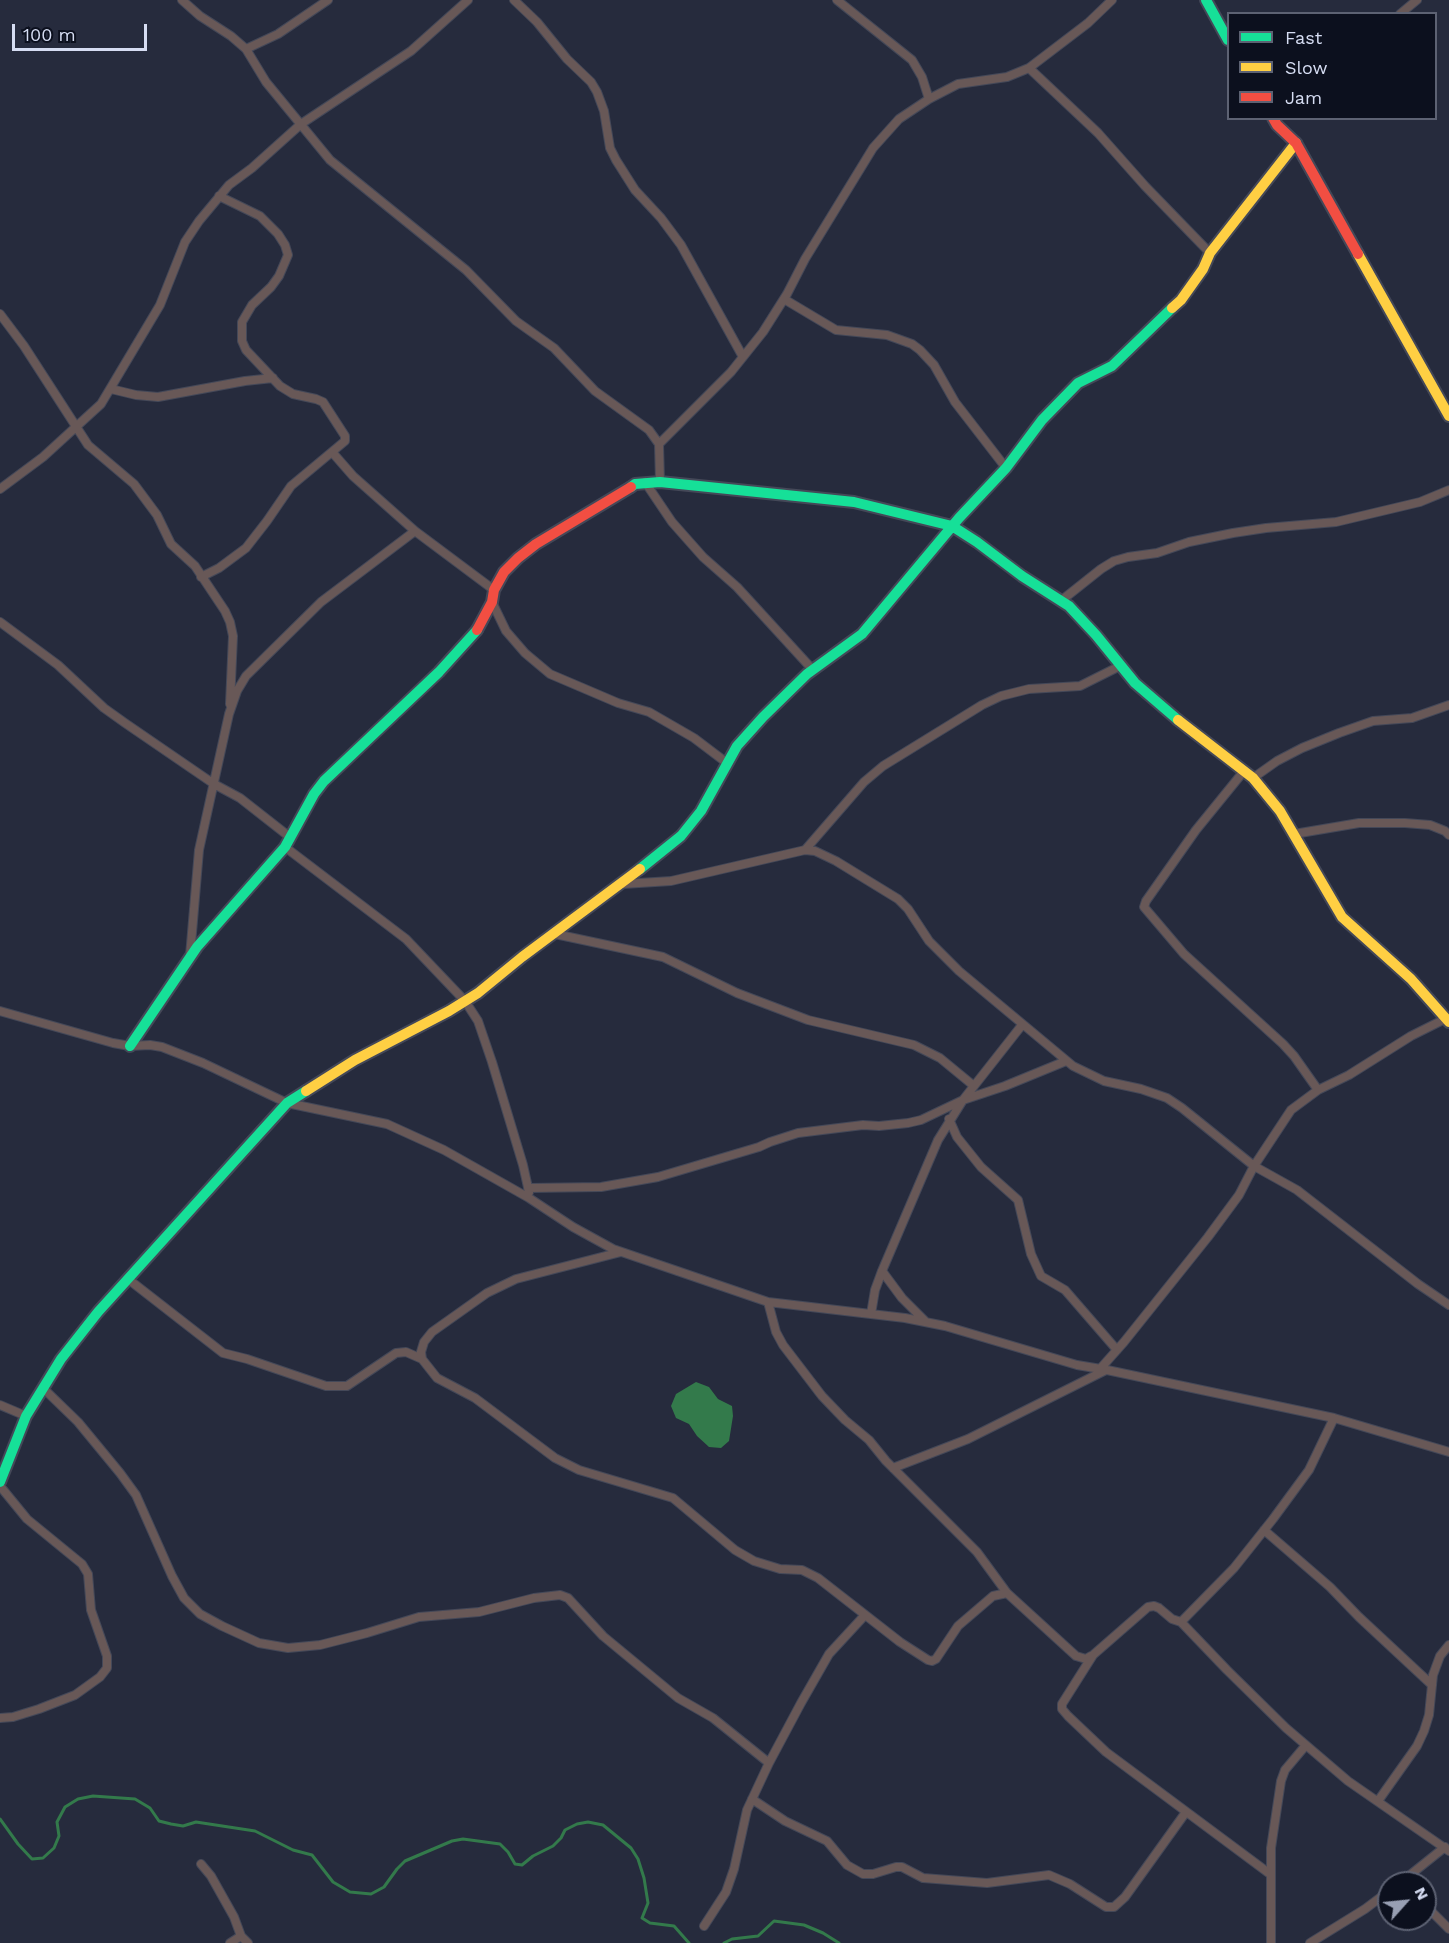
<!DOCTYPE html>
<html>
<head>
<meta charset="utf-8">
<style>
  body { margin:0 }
  #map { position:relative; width:1449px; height:1943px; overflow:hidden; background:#262b3d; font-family:"Work Sans",sans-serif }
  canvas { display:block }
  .legend { position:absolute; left:1227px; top:12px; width:210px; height:108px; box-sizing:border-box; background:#0c101e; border:2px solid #5d6273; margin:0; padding:8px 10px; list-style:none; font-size:18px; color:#d6ddf3 }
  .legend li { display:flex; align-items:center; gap:12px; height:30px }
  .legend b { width:30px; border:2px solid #5d6273 }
  .north { position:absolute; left:1377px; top:1871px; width:60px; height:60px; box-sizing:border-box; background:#0c101e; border:2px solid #5d6273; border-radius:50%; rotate:63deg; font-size:16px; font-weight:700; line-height:24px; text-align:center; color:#d6ddf3 }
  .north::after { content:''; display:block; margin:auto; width:21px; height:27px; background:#989fb3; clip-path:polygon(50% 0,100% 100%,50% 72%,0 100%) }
  .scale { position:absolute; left:12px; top:24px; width:135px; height:27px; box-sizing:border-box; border:3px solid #d6ddf3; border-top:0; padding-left:8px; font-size:18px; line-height:21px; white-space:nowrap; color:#d6ddf3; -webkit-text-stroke:4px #0c101e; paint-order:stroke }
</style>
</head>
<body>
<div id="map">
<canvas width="1449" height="1943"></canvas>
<ul class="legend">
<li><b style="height:8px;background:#16e098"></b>Fast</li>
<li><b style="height:8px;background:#ffcf43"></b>Slow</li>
<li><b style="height:8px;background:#f24e42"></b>Jam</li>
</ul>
<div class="north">N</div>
<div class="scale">100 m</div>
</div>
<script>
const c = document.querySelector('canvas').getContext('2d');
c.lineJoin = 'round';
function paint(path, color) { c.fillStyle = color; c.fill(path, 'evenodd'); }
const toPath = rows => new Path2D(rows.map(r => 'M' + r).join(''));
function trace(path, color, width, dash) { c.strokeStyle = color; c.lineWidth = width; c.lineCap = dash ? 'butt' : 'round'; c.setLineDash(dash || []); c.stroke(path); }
const water = toPath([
  [696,1382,709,1387,718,1399,732,1406,733,1416,729,1441,721,1448,709,1447,697,1436,689,1424,676,1418,671,1406,676,1394]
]);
const stream = toPath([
  [0,1819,18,1844,32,1859,43,1858,54,1848,59,1836,57,1822,65,1807,78,1799,93,1796,135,1799,150,1808,159,1821,171,1824,183,1826,196,1822,255,1831,293,1850,312,1855,333,1882,350,1892,371,1894,384,1887,397,1869,405,1861,452,1841,463,1839,500,1844,508,1852,515,1864,522,1865,533,1856,553,1846,561,1838,565,1830,577,1824,588,1822,603,1825,631,1848,638,1859,644,1878,648,1903,642,1918,650,1923,674,1926,689,1943],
  [724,1943,732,1939,758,1936,774,1921,804,1925,823,1933,839,1943]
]);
const street = toPath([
  [182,0,200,16,231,36,246,49,266,82,330,160,466,270,516,321,554,348,595,391,649,430,659,444,660,482],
  [514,0,537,22,567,59,591,82,597,92,604,111,610,148,616,160,635,190,661,218,681,245,743,357],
  [837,0,912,60,922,77,929,99],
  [1400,14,1417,0],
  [246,49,278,34,328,0],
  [1029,68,1098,133,1145,186,1210,253],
  [784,299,836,330,887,335,912,344,920,350,934,365,955,402,1006,468],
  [0,314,24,346,88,445,134,484,157,515,171,544,195,566,225,611,230,622,233,636,230,704],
  [111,389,136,395,158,397,245,381,273,378],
  [659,444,731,372,763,332,787,294,805,259,873,148,899,119,929,99,958,84,1007,77,1029,68,1088,23,1112,0],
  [332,452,353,476,415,531],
  [645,482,672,522,703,557,737,587,813,670],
  [0,489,43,457,101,404,160,305,185,242,199,221,229,185,252,168,301,124,411,51,468,0],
  [201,577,219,568,246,548,267,521,291,486,345,441,345,436,323,402,316,399,293,394,280,386,246,350,242,341,242,322,252,305,271,287,279,276,288,255,285,245,278,234,260,216,219,196],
  [1062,600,1101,569,1114,561,1128,557,1157,553,1189,542,1233,533,1266,528,1336,522,1420,502,1449,490],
  [492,602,506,631,525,653,550,674,618,703,649,712,694,738,727,763],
  [0,622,58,665,104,708,125,723,214,784,240,798,291,838],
  [1244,771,1196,830,1146,901,1144,907,1184,954,1283,1044,1294,1056,1318,1090],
  [1253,778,1277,761,1302,748,1339,733,1373,721,1412,718,1449,705],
  [1294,834,1359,823,1405,823,1430,825,1445,831,1449,835],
  [285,847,406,939,465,1001,478,1021,492,1062,523,1165,529,1192],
  [805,850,864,782,883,766,982,705,1001,696,1029,689,1080,686,1120,666],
  [623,884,671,881,805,850,815,851,836,861,898,899,908,909,929,941,959,971,1073,1066,1104,1081,1141,1089,1167,1098,1182,1108,1254,1166,1297,1190,1418,1284,1449,1305],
  [555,934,663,957,737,993,808,1020,914,1045,940,1058,974,1086],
  [190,956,199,850,229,714,237,691,246,676,321,602,415,531,494,590],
  [0,1011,113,1043,130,1046,150,1045,162,1047,203,1063,287,1103,387,1124,444,1150,529,1198,573,1227,613,1249,768,1302,905,1318,945,1326,1077,1365,1107,1370,1334,1418,1449,1452],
  [949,1119,957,1137,981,1167,1018,1200,1031,1254,1041,1276,1065,1290,1117,1350],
  [528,1188,601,1187,658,1177,759,1147,770,1142,798,1133,863,1125,879,1126,908,1123,921,1120,963,1100,1005,1086,1066,1061],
  [621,1252,516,1279,487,1293,432,1332,424,1342,421,1352,422,1359,437,1378,475,1398,555,1458,579,1470,673,1498,735,1550,754,1561,780,1569,802,1570,818,1578,900,1642,928,1660,932,1661,936,1659,958,1626,993,1596,1007,1593],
  [882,1271,902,1298,926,1322],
  [128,1279,223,1353,247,1359,326,1386,347,1386,396,1353,406,1352,422,1359],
  [768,1302,776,1332,783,1345,822,1396,845,1420,869,1440,886,1461,977,1552,1007,1593,1076,1656,1086,1659,1091,1656],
  [871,1314,875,1290,882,1271,938,1140,963,1100,1022,1025],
  [1100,1369,1124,1342,1208,1237,1239,1195,1254,1166,1291,1110,1318,1090,1349,1075,1411,1036,1445,1019],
  [43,1388,78,1422,120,1473,136,1495,172,1576,184,1598,200,1614,222,1626,259,1643,288,1648,320,1645,367,1633,419,1617,479,1612,534,1598,560,1595,568,1598,603,1636,678,1698,713,1718,769,1763],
  [0,1405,26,1416],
  [893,1468,968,1439,1106,1370],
  [0,1486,27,1519,82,1564,88,1574,91,1610,107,1656,107,1668,100,1677,75,1695,39,1709,13,1717,0,1718],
  [1264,1530,1330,1587,1359,1617,1432,1685],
  [1181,1622,1234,1568,1273,1519,1309,1470,1334,1418],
  [752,1799,785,1821,827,1841,847,1865,863,1874,873,1874,896,1867,902,1867,923,1878,987,1883,1049,1875,1070,1884,1106,1907,1114,1907,1125,1897,1186,1812],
  [1378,1801,1417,1746,1424,1731,1429,1715,1433,1675,1440,1656,1449,1645],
  [201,1864,211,1876,234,1917,241,1936,248,1943],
  [1270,1874,1106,1752,1068,1716,1062,1709,1062,1704,1093,1655,1148,1607,1154,1606,1159,1608,1172,1619,1181,1622,1227,1670,1286,1728,1348,1781,1449,1851],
  [1400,1883,1445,1847],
  [1425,1905,1449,1929],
  [704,1926,726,1892,734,1869,747,1810,769,1763,801,1703,829,1654,865,1615],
  [230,1943,241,1936],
  [1271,1943,1271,1848,1281,1781,1285,1770,1306,1745],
  [1310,1943,1365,1909,1389,1891]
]);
const fast = toPath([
  [1206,0,1228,40],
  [631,487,635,484,660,482,854,502,952,526,977,542,1022,576,1069,606,1096,635,1135,683,1178,720],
  [640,869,681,836,701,811,737,746,763,717,807,674,862,634,959,518,1006,468,1042,420,1078,383,1112,366,1172,308],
  [130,1046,197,947,285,847,314,794,324,781,439,672,477,630],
  [0,1482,26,1416,61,1359,98,1312,287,1103,306,1091]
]);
const slow = toPath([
  [1358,254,1449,416],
  [1172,308,1181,300,1203,269,1210,253,1296,143],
  [1178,720,1253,778,1280,811,1342,917,1411,979,1449,1022],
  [306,1091,355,1060,449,1011,478,993,522,957,640,869]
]);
const jam = toPath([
  [1273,118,1277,125,1296,143,1358,254],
  [477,630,492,602,494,590,504,572,518,558,536,544,631,487]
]);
paint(water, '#337a4b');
trace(stream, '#337a4b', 3);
trace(street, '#444858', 10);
trace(fast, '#444858', 14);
trace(slow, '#444858', 14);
trace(jam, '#444858', 14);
trace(street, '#685857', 8);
trace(fast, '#16e098', 10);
trace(slow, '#ffcf43', 10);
trace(jam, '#f24e42', 10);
</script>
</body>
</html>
